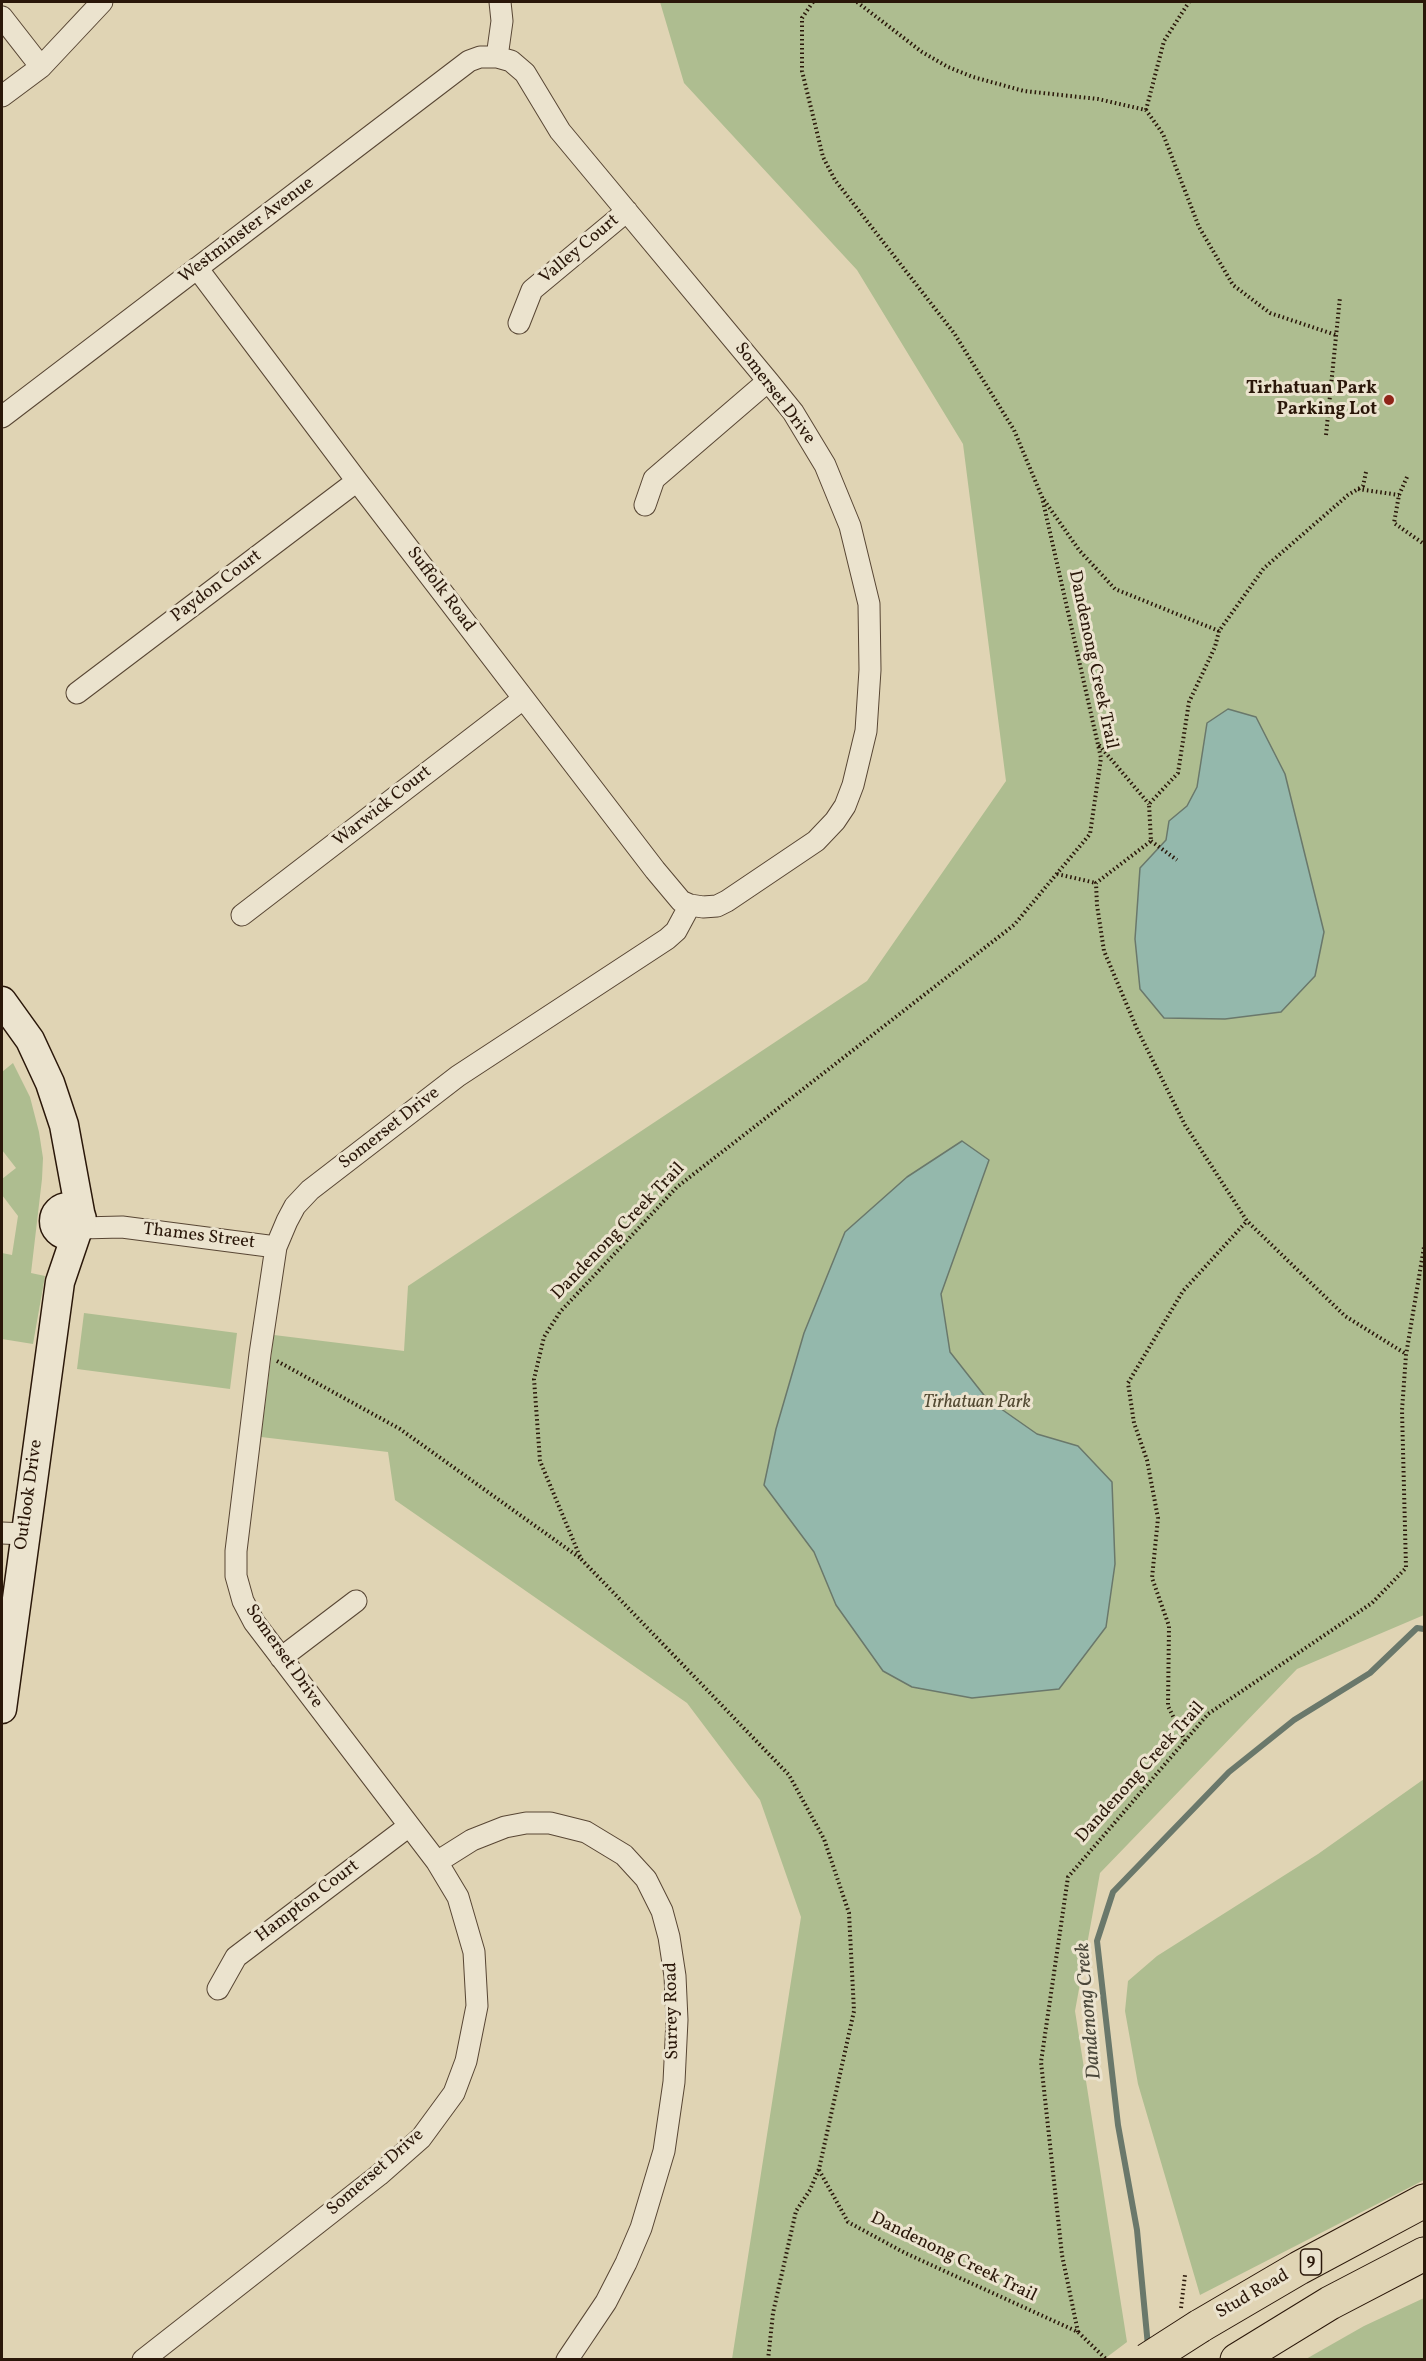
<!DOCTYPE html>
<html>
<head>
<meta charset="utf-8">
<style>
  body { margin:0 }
  #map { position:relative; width:1426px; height:2361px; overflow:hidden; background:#e0d4b4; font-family:Vollkorn,serif }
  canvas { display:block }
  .frame { position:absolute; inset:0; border:3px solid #2a1709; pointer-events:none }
</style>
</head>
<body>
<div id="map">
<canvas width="1426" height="2361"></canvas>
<div class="frame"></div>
</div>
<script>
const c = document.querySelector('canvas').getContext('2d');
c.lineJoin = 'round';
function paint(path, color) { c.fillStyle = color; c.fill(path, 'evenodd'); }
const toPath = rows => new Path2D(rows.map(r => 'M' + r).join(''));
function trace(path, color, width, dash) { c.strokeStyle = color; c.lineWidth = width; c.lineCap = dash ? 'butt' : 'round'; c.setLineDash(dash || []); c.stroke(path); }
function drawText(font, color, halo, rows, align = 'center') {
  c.font = font + ' Vollkorn,serif'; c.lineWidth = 6; c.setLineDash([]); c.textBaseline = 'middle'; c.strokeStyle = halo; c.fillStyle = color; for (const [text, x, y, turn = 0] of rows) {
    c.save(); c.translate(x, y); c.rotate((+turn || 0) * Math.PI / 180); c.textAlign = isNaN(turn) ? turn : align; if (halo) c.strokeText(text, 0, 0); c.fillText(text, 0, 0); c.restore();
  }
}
const green = toPath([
  [660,2,1424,2,1424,1615,1297,1669,1100,1873,1075,2011,1127,2342,1103,2360,732,2359,801,1917,760,1800,687,1703,395,1500,388,1452,261,1437,274,1335,404,1351,408,1286,867,981,1006,781,963,444,857,270,684,83],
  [13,1063,30,1097,39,1132,43,1158,42,1179,31,1273,45,1276,33,1344,2,1339,2,1253,12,1255,18,1216,2,1195,2,1179,16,1168,2,1150,2,1072],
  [84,1313,237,1333,230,1389,77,1369],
  [1424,1779,1424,2180,1200,2295,1138,2084,1125,2011,1128,1981,1157,1956,1318,1854],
  [1424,2298,1424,2359,1306,2359,1364,2326]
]);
const water = toPath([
  [1228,709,1256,717,1285,774,1324,932,1315,976,1281,1012,1225,1019,1164,1018,1140,989,1135,939,1140,868,1166,840,1169,821,1187,806,1197,787,1207,723,1228,709],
  [962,1141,989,1160,941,1294,950,1352,987,1399,1037,1434,1078,1446,1112,1482,1115,1564,1106,1627,1059,1689,972,1698,912,1687,883,1671,836,1605,814,1552,764,1485,776,1429,804,1333,845,1232,907,1177,962,1141]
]);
const stream = toPath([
  [1148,2346,1137,2230,1118,2125,1097,1941,1113,1892,1229,1772,1294,1720,1370,1673,1417,1628,1424,1629]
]);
const path = toPath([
  [857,2,922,52,948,67,973,77,1024,91,1098,99,1146,110,1163,134,1199,227,1233,285,1270,313,1336,335],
  [1146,110,1164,41,1189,2],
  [1326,435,1340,297],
  [1366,472,1363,486,1348,495,1264,568,1219,631,1215,647,1189,702,1178,773,1149,804,1151,841,1096,883,1097,905,1104,951,1137,1029,1185,1125,1247,1221,1345,1316,1406,1354],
  [1407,477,1399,495,1394,523,1424,544],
  [1358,489,1399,495],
  [1044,500,1079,550,1115,589,1219,631],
  [1099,745,1149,804],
  [1151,841,1177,860],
  [1057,874,1096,883],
  [277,1361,400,1429,580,1558],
  [1185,1741,1168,1706,1169,1626,1152,1578,1158,1518,1147,1460,1134,1423,1128,1383,1183,1291,1247,1221],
  [819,2170,848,2222,905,2253,1078,2332,1107,2360],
  [1181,2308,1185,2275],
  [1078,2332,1062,2255,1041,2062,1068,1877,1208,1714,1372,1603,1406,1568,1402,1410,1406,1355,1424,1247],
  [768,2360,773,2313,796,2211,810,2190,819,2169,854,2011,849,1913,824,1839,789,1775,581,1559,540,1461,534,1379,544,1337,560,1312,677,1187,1014,925,1090,834,1101,758,1042,497,1014,430,954,333,835,180,823,157,802,71,802,18,813,2]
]);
const street = toPath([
  [2,17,41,67],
  [2,96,41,67,102,2],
  [197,268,357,481,655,870,681,901,690,905],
  [519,323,532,290,627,211],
  [2,417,469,61,480,57,497,57],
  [645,505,654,479,768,381],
  [77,693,357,481],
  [242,915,523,699],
  [81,1228,122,1227,276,1247],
  [2,1533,25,1534],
  [281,1658,356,1601],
  [437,1862,472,1840,505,1827,526,1823,550,1823,586,1832,624,1855,646,1879,662,1911,669,1937,675,1976,677,2020,674,2082,664,2151,641,2228,626,2263,606,2302,567,2360],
  [218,1989,236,1957,409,1826],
  [143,2360,379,2175,421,2138,454,2093,466,2061,477,2006,474,1952,458,1897,437,1862,254,1622,243,1601,236,1576,236,1551,260,1354,276,1247,287,1221,295,1206,310,1190,458,1076,667,939,676,931,690,905,703,907,717,906,727,901,816,841,835,821,845,806,853,785,866,731,870,670,869,604,850,526,825,465,793,412,768,381,560,131,525,73,511,61,497,57,502,21,500,2]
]);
const secondary = toPath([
  [2,1001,30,1040,50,1083,64,1125,80,1212],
  '54 1221a14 14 0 1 1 28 0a14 14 0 1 1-28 0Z',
  [2,1709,60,1282,77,1232]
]);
const highway = toPath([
  [1200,2326,1299,2268,1424,2201],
  [1237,2360,1330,2303,1424,2254]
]);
const highwayBridge = toPath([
  [1147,2360,1200,2326]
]);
const markers = [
  [1389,400,6,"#8f2418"]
];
const shields = [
  [1311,2262,21]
];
const shieldNames = [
  ["9",1311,2262]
];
const streetNames = [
  ["Westminster Avenue",247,231,-37],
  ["Valley Court",580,250,-40],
  ["Somerset Drive",774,394,53],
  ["Paydon Court",217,587,-37],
  ["Suffolk Road",440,590,53],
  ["Dandenong Creek Trail",1092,660,78],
  ["Warwick Court",383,807,-38],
  ["Somerset Drive",390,1129,-38],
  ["Dandenong Creek Trail",619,1232,-46],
  ["Thames Street",199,1237,7],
  ["Outlook Drive",30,1495,-82],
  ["Somerset Drive",283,1657,55],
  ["Dandenong Creek Trail",1141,1773,-48],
  ["Hampton Court",308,1902,-37],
  ["Surrey Road",673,2011,-91],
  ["Somerset Drive",376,2173,-41],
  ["Dandenong Creek Trail",953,2258,26],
  ["Stud Road",1253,2295,-30]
];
const poiNames = [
  ["Tirhatuan Park",1377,390],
  ["Parking Lot",1377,411]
];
const parkNames = [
  ["Tirhatuan Park",977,1404]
];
const waterNames = [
  ["Dandenong Creek",1090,2011,-95]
];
paint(green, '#aebd90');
paint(water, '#94b8ac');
trace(water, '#6a786b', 1.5);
trace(stream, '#6a786b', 6);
trace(street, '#584634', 23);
trace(secondary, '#2a1709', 31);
trace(highway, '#2a1709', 35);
trace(path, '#2a1709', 4, [1.5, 3]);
trace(street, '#ebe3ce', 21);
trace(secondary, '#ebe3ce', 28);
trace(highway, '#e0d4b4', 33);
trace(highwayBridge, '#2a1709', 35, []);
trace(highwayBridge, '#e0d4b4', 33);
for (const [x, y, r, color] of markers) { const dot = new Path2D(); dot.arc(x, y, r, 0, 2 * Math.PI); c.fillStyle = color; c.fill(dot); trace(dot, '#ebe3ce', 2); }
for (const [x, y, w] of shields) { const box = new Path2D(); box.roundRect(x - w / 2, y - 13, w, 26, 4.5); c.fillStyle = '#ebe3ce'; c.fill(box); trace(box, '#2a1709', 1.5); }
drawText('bold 16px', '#2a1709', null, shieldNames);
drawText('18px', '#2a1709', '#ebe3ce', streetNames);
drawText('bold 18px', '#2a1709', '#ebe3ce', poiNames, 'right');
drawText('italic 18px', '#524932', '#ebe3ce', parkNames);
drawText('italic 20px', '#4a473a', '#ebe3ce', waterNames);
</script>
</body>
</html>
